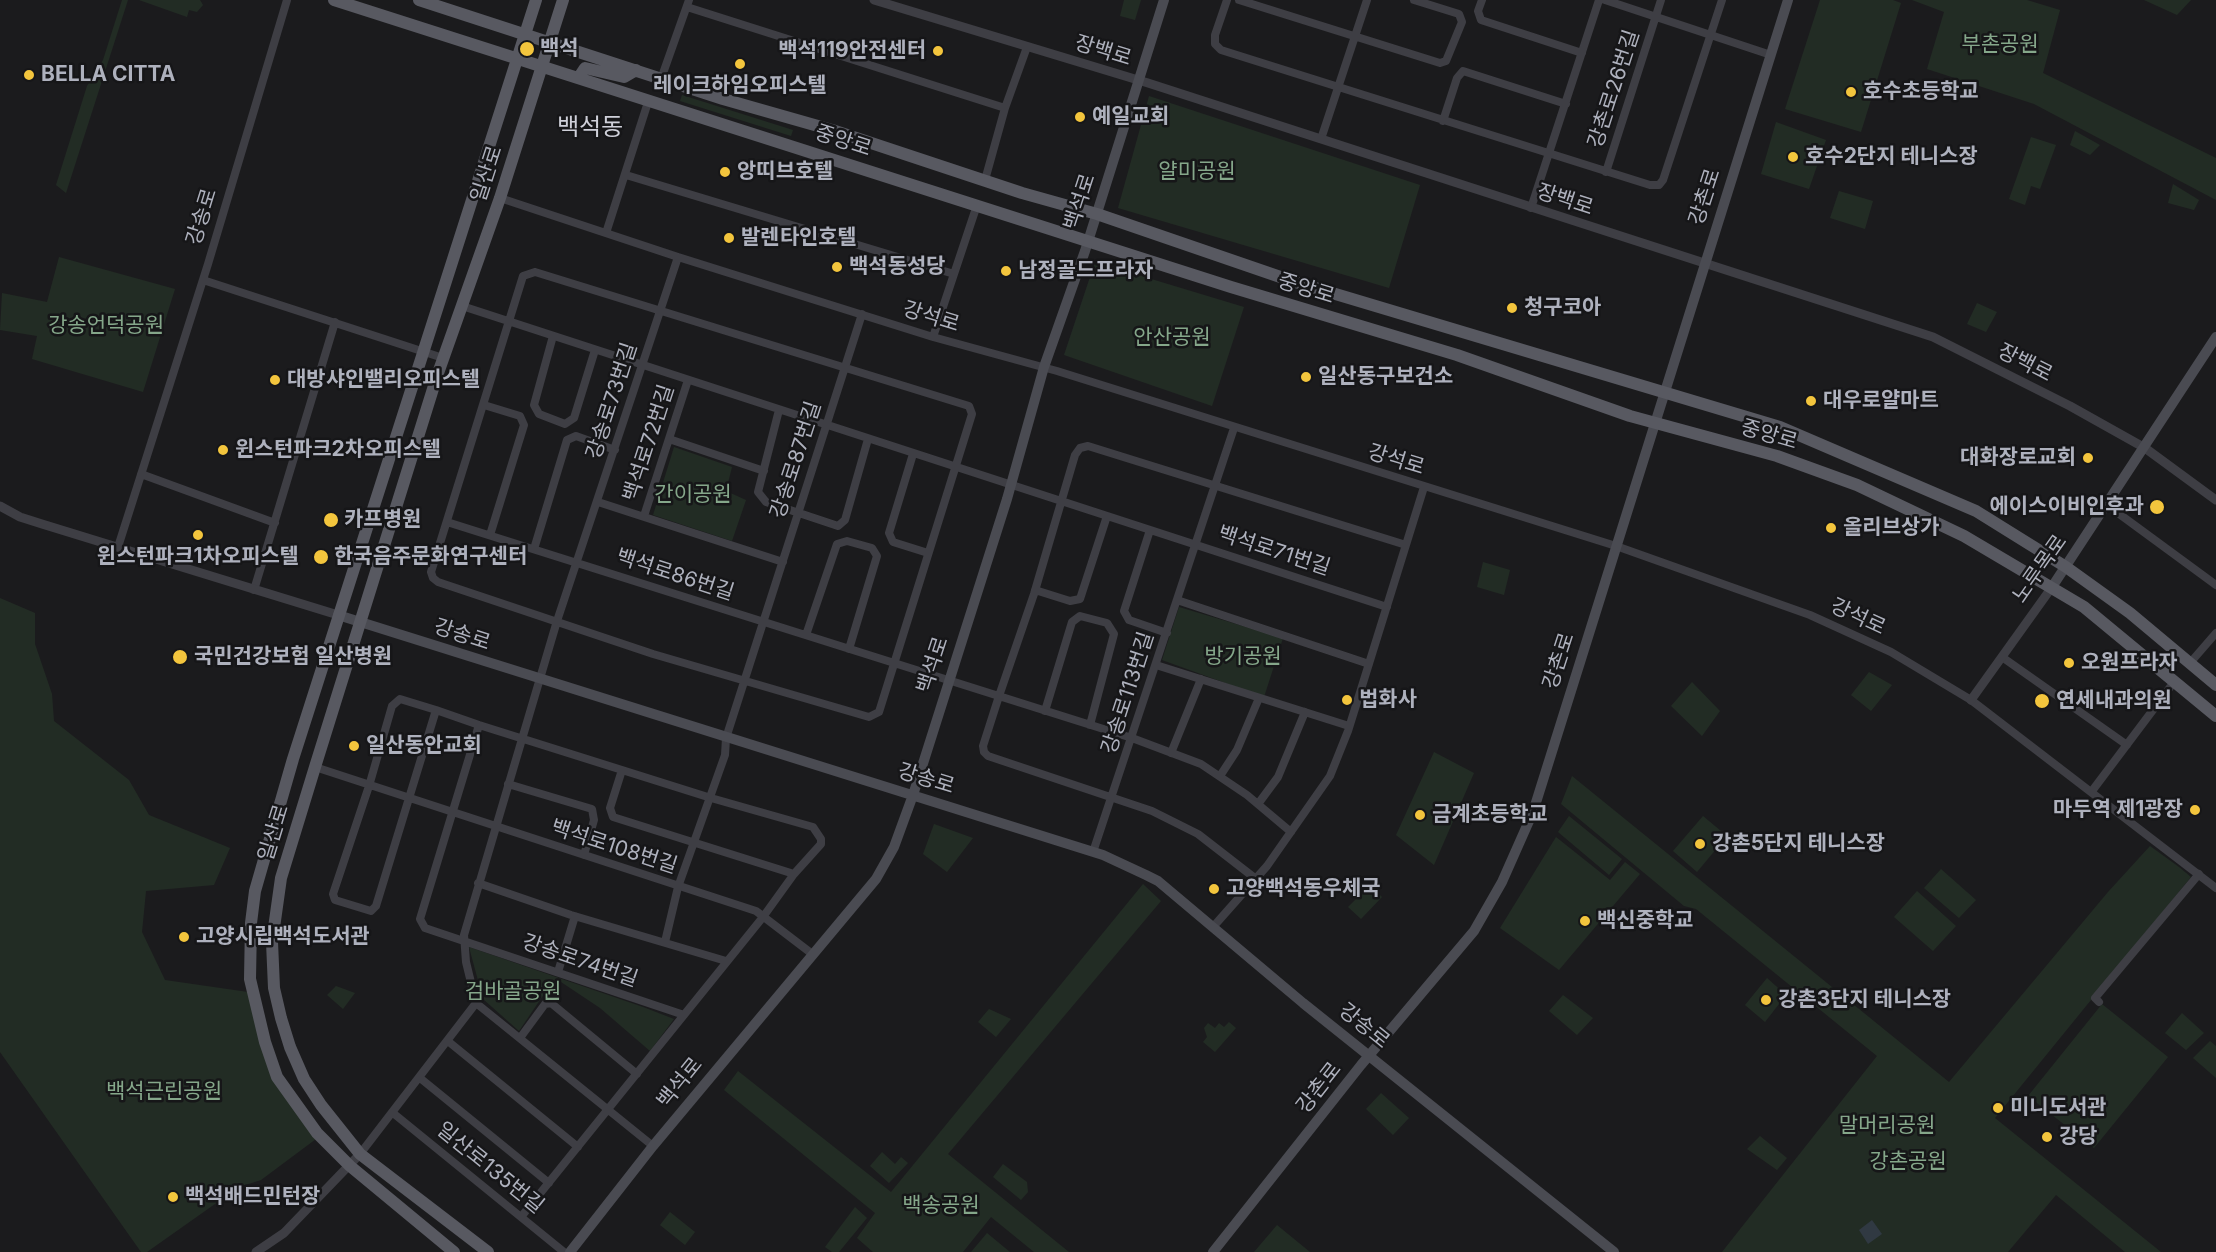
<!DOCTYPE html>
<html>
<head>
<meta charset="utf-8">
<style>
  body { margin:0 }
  canvas { display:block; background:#1b1b1d }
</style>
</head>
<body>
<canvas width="2216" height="1252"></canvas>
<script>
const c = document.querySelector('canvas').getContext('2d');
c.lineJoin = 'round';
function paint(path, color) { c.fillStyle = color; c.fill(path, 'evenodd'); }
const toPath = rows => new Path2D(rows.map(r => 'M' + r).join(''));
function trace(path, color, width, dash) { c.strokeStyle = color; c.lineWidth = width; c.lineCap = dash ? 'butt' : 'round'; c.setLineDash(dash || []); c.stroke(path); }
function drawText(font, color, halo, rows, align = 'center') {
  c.font = font + ' Inter,"Noto Sans KR",sans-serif'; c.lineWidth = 5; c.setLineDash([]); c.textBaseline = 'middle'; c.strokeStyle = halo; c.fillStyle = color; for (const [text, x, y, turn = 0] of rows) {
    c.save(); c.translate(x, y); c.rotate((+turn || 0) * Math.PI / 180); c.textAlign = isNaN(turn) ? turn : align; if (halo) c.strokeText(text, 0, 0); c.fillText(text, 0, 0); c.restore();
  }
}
const green = toPath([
  [122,0,128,0,66,193,56,185,87,86,103,60],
  [139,0,200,0,203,5,197,12,189,10,187,17],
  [1124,0,1141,0,1135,20,1120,16],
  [1820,0,1893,0,1901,3,1861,132,1785,109],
  [1912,0,2027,0,2060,10,2043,73,2216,158,2216,200,2034,104,1927,69,1944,12],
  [2144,0,2191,0,2177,15],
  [682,95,793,130,791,136,680,101],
  [1149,96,1420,185,1389,288,1118,208],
  [1776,122,1826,140,1809,189,1761,174],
  [2075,131,2100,145,2090,155,2070,145],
  [2031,137,2056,145,2040,189,2031,186,2025,205,2009,199],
  [2173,184,2199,200,2194,210,2168,203],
  [1839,191,1873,201,1865,229,1830,218],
  [59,257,175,289,143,392,32,359,37,336,0,330,2,293,47,302],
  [1095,262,1244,307,1212,406,1064,355],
  [1977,303,1997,312,1986,332,1967,324],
  [674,447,732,467,726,491,746,500,732,541,653,515],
  [1483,562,1510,570,1504,595,1477,587],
  [0,598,35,613,35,644,52,694,54,721,129,780,149,815,230,848,214,885,146,891,142,932,165,980,248,992,277,1083,316,1139,261,1180,239,1187,147,1252,141,1252,0,1052],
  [1179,607,1283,638,1264,697,1162,660],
  [1869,672,1892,685,1871,711,1851,695],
  [1692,682,1720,711,1702,736,1671,706],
  [1434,752,1474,773,1434,865,1396,835],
  [1572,776,1949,1082,2108,892,2150,846,2179,867,2191,877,1995,1118,2161,1252,2125,1252,2056,1195,2008,1252,1722,1252,1877,1056,1696,909,1684,906,1561,804],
  [1569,816,1622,859,1609,875,1558,832],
  [1703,816,1727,836,1697,872,1673,851],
  [934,824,973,838,947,872,923,854],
  [1556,837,1610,880,1625,862,1640,874,1559,970,1500,928],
  [1941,869,1976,900,1959,918,1924,888],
  [1143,884,1161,901,948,1154,1069,1252,1034,1252,991,1217,963,1252,873,1252,857,1238,875,1213,724,1090,738,1071,891,1192],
  [1370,885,1382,897,1361,919,1348,907],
  [1917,891,1956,926,1933,951,1894,917],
  [469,947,643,1007,674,1019,650,1051,600,1008,558,980,542,997,519,1031,483,999],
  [1767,978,1786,995,1765,1022,1745,1005],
  [336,986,355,993,343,1009,327,995],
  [1563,995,1593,1018,1577,1035,1549,1011],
  [2102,1004,2168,1057,2094,1148,2028,1096],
  [989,1009,1011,1019,996,1037,978,1022],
  [2182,1013,2204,1033,2186,1050,2165,1033],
  [1229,1022,1236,1028,1215,1052,1203,1042,1207,1037,1204,1028,1208,1023,1215,1028,1219,1023,1224,1027],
  [2210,1041,2216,1046,2216,1078,2193,1058],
  [1381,1093,1409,1118,1393,1135,1366,1109],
  [1760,1136,1787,1158,1777,1170,1747,1149],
  [882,1152,895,1164,901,1157,908,1163,889,1183,870,1166],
  [1003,1164,1027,1182,1028,1192,1021,1200,993,1177],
  [855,1207,867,1218,839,1252,832,1252,825,1247],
  [670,1212,695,1232,685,1245,660,1225],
  [1277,1225,1310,1252,1311,1252,1254,1252],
  [987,1233,1010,1252,971,1252]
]);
const water = toPath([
  [1872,1220,1882,1234,1868,1244,1859,1230]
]);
const minor = toPath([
  [1227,0,1215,35,1215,44,1221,50,1650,185,1659,185,1663,180,1722,0],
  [1239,0,1440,63,1446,61,1462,22,1459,14,1414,0],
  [1482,0,1478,11,1481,20,1582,53],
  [1605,0,1771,55],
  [687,7,1005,108],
  [661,79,689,0],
  [1443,121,1457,78,1463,71,1566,104],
  [1321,139,1367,0],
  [1606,172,1661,0],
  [626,175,954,274],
  [985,180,1005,108,1027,47],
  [500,198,678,257,933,337,1057,371,1616,546,1810,615,1891,652,1971,700,2216,888],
  [1531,208,1599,0],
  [606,233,649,99],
  [535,272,969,406,972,414,879,712,869,717,653,654,438,582,433,578,431,572,523,276,535,272],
  [203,280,443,358],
  [462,306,1387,607],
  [553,336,534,405,539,414,565,424,574,418,595,350],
  [933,337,977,205],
  [484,405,520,416,524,425,490,535],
  [779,410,758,492,766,502,838,526,845,520,868,439],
  [669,439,764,471],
  [913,454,889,533,893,542,928,553],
  [141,474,275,523],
  [598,502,783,562],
  [2107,505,2216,585],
  [644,516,688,380],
  [447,522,1132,738,1201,764,1247,795,1291,832],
  [1150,530,1124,611,1129,620,1167,633],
  [118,547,208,264,287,0],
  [534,549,567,440,576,436,615,450],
  [254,590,335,322],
  [1035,590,1070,601,1080,599,1107,516],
  [1177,600,1369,664],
  [806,635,837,544,847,541,872,548,877,556,849,649],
  [2002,657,2127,745],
  [2190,663,2216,633],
  [1156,665,1349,726],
  [436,710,376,906,371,911,335,900,333,894,369,786,392,706,400,699,436,710,479,725,711,798,813,827,821,839,821,844,794,874,763,917,521,1217],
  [1045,711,1072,622,1080,616,1107,623,1114,634,1090,725],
  [479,725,420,919,425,928,684,1015],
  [1171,753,1201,679],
  [315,767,756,911,811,953],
  [622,770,610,808,613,817,794,874],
  [1220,776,1237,750,1259,698],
  [508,784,592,809,594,820,584,855],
  [2092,791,2174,682],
  [1258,804,1278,777,1305,712],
  [1093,852,1234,428],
  [1256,879,1198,834,1152,811,988,756,984,752,983,746,999,696,1034,594,1075,455,1080,448,1088,446,1406,545],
  [478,883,571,915,726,961],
  [1213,927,1267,866,1330,776,1348,731,1424,487],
  [665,942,678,887,725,755,726,738,862,314],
  [558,972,575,916],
  [2099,1002,2095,998,2199,874],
  [520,1038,545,1004,551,1003,637,1074],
  [449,1042,578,1147],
  [420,1078,549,1183],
  [393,1113,564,1252],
  [653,1146,476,1003,466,962,464,935,557,621,678,257],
  [360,1154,476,1003]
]);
const tertiary = toPath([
  [874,0,1148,83,1933,337,2070,406,2145,448,2216,500],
  [0,506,20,517,42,524,338,615],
  [1971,700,2052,587],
  [256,1252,284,1233,360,1154]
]);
const secondary = toPath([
  [2052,587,2216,337],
  [338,615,1103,855,1146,875,1158,881,1303,1003,1614,1252],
  [570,1252,653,1146,876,879,894,847,913,795,1007,499,1044,367,1085,251,1164,0],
  [1213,1252,1361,1065,1474,931,1502,882,1533,812,1788,0]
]);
const primary = toPath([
  [334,0,1231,287,1457,355,1630,416,1777,456,1857,485,1964,536,2084,607,2216,716],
  [419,0,723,99,832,130,1022,193,1097,214,1292,281,1780,427,1976,511,2066,567,2130,613,2216,685],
  [579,77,585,68,624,77,636,70],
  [454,1252,350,1166,317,1133,277,1077,265,1042,250,979,251,923,255,891,293,759,536,0],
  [488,1252,360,1154,321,1105,304,1079,290,1047,281,1018,274,988,272,942,281,878,315,767,437,376,500,198,563,0]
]);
const markers = [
  [527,49,8,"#f3c53d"],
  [938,51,6,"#f3c53d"],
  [740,64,6,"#f3c53d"],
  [29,75,6,"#f3c53d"],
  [1851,92,6,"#f3c53d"],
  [1080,117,6,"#f3c53d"],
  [1793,157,6,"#f3c53d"],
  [725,172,6,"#f3c53d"],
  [729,238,6,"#f3c53d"],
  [837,267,6,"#f3c53d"],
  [1006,271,6,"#f3c53d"],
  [1512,308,6,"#f3c53d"],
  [1306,377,6,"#f3c53d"],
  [275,380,6,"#f3c53d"],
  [1811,401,6,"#f3c53d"],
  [223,450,6,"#f3c53d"],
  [2088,458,6,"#f3c53d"],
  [2157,507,8,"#f3c53d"],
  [331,520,8,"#f3c53d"],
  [1831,528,6,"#f3c53d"],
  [198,535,6,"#f3c53d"],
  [321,557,8,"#f3c53d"],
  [180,657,8,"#f3c53d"],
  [2069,663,6,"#f3c53d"],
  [1347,700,6,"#f3c53d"],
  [2042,701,8,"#f3c53d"],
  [354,746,6,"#f3c53d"],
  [2195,810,6,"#f3c53d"],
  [1420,815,6,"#f3c53d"],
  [1700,844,6,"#f3c53d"],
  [1214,889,6,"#f3c53d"],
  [1585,921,6,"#f3c53d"],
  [184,937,6,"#f3c53d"],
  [1766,1000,6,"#f3c53d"],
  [1998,1108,6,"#f3c53d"],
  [2047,1137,6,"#f3c53d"],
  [173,1197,6,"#f3c53d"]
];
const parkNames = [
  ["부촌공원",2000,45],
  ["얄미공원",1197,172],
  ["강송언덕공원",106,326],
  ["안산공원",1172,338],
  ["간이공원",693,495],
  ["방기공원",1243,657],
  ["검바골공원",513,992],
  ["백석근린공원",164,1092],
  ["말머리공원",1887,1126],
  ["강촌공원",1908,1162],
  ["백송공원",941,1206]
];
const poiNames = [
  ["백석",540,49],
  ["백석119안전센터",926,51,"right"],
  ["BELLA CITTA",41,75],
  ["레이크하임오피스텔",740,86,"center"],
  ["호수초등학교",1863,92],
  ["예일교회",1092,117],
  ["호수2단지 테니스장",1805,157],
  ["앙띠브호텔",737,172],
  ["발렌타인호텔",741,238],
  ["백석동성당",849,267],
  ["남정골드프라자",1018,271],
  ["청구코아",1524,308],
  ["일산동구보건소",1318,377],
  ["대방샤인밸리오피스텔",287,380],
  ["대우로얄마트",1823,401],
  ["윈스턴파크2차오피스텔",235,450],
  ["대화장로교회",2076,458,"right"],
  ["에이스이비인후과",2144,507,"right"],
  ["카프병원",344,520],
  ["올리브상가",1843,528],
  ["윈스턴파크1차오피스텔",198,557,"center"],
  ["한국음주문화연구센터",334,557],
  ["국민건강보험 일산병원",194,657],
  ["오원프라자",2081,663],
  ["법화사",1359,700],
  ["연세내과의원",2056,701],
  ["일산동안교회",366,746],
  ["마두역 제1광장",2183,810,"right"],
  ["금계초등학교",1432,815],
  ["강촌5단지 테니스장",1712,844],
  ["고양백석동우체국",1226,889],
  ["백신중학교",1597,921],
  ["고양시립백석도서관",196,937],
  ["강촌3단지 테니스장",1778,1000],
  ["미니도서관",2010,1108],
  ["강당",2059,1137],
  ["백석배드민턴장",185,1197]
];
const streetNames = [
  ["장백로",1103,51,17],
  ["강촌로26번길",1614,89,-72],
  ["중앙로",843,141,18],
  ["일산로",487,174,-72],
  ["강촌로",1705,197,-72],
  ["장백로",1565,200,18],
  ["백석로",1080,202,-72],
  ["강송로",202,217,-73],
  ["중앙로",1306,289,17],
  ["강석로",931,317,17],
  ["장백로",2025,363,27],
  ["강송로73번길",612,401,-72],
  ["중앙로",1769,435,16],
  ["백석로72번길",649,443,-72],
  ["강송로87번길",796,460,-72],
  ["강석로",1396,460,17],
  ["백석로71번길",1274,551,18],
  ["노루목로",2040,569,-55],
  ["백석로86번길",675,575,18],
  ["강석로",1858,617,25],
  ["강송로",462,635,18],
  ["강촌로",1559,661,-72],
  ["백석로",933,665,-72],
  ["강송로113번길",1128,693,-72],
  ["강송로",926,779,17],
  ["일산로",274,833,-73],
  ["백석로108번길",614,847,18],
  ["강송로74번길",580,961,19],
  ["강송로",1364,1026,39],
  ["백석로",680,1083,-51],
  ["강촌로",1319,1088,-52],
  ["일산로135번길",490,1168,39]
];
const quarterNames = [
  ["백석동",590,128]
];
paint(green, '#222c24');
paint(water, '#303942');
trace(minor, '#3e3e44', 8);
trace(tertiary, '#3e3e44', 9);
trace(secondary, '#4a4b52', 10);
trace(primary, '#585961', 12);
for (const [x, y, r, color] of markers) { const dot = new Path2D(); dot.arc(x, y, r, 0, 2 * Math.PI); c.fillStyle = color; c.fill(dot); trace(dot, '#161618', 2); }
drawText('21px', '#85a78a', '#161618', parkNames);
drawText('bold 21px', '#aeb1bd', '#161618', poiNames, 'left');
drawText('21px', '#aeb1bd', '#161618', streetNames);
drawText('24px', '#cfd0d9', '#161618', quarterNames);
</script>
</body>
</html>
